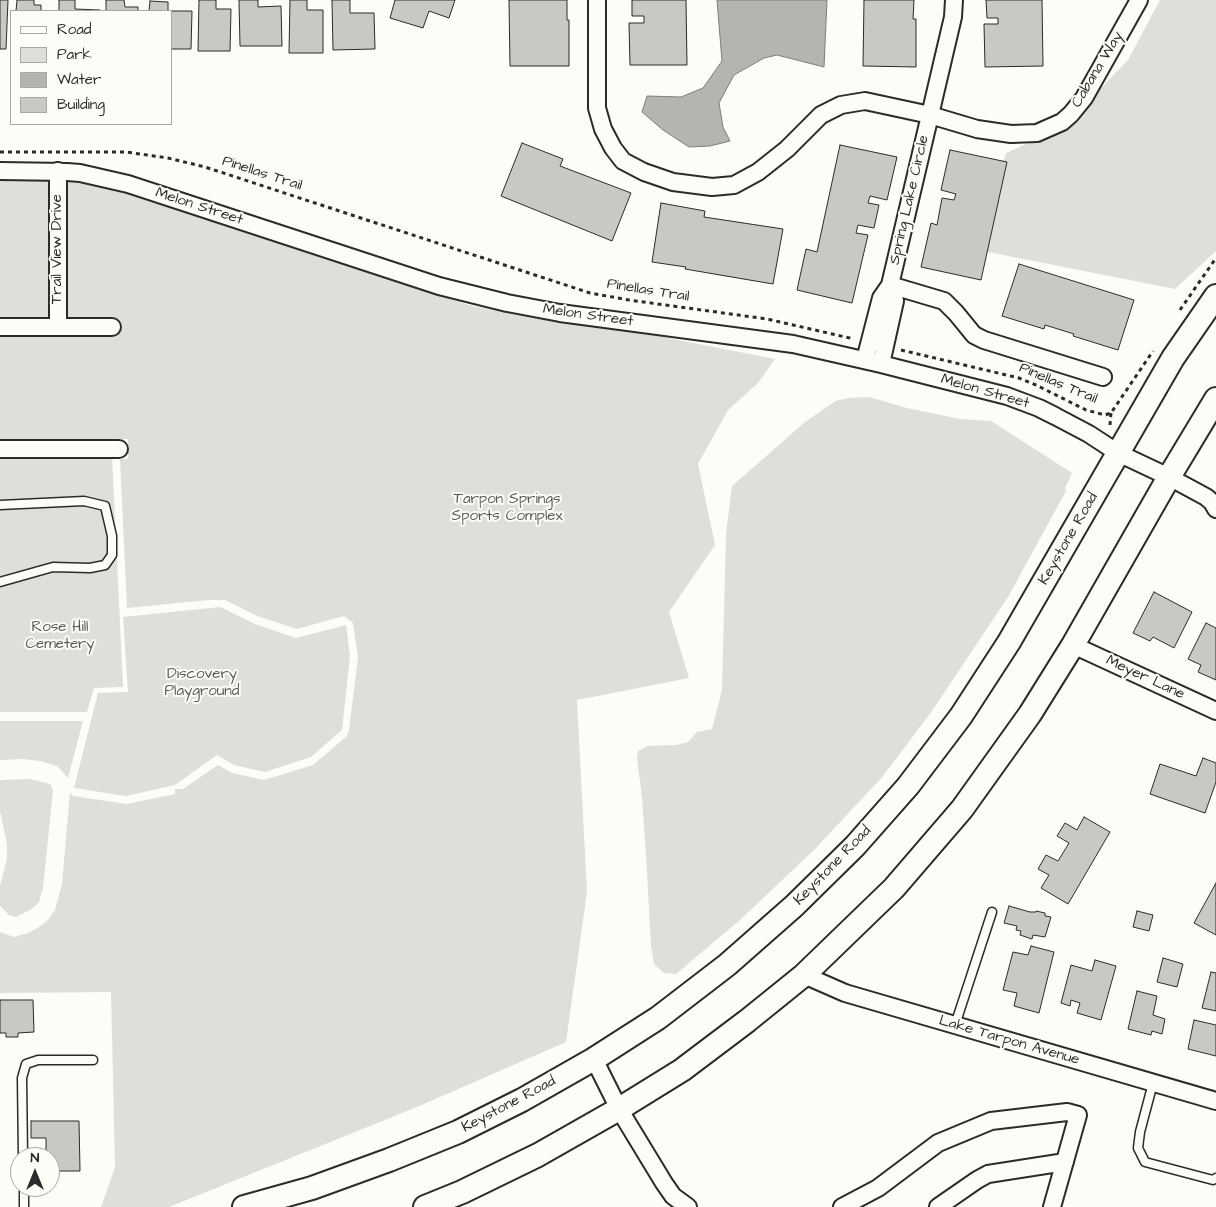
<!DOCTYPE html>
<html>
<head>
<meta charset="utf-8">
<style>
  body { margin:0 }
  #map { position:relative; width:1216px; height:1207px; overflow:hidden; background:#fdfcf7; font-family:"Architects Daughter",sans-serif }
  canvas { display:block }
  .legend { position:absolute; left:10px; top:10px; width:162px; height:115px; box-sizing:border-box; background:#fdfcf7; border:1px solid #a9a8a5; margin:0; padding:6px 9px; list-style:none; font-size:15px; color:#2b2b2b }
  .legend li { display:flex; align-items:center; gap:10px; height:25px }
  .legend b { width:25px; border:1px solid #a9a8a5 }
  .north { position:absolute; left:10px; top:1147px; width:50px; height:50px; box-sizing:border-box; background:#fdfcf7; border:1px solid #a9a8a5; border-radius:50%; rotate:0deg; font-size:14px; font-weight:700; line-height:20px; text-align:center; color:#2b2b2b }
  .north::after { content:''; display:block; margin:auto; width:18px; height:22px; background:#2b2b2b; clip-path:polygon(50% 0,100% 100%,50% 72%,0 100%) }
</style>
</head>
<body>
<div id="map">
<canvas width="1216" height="1207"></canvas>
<ul class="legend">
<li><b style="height:6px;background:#fdfcf7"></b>Road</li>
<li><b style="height:14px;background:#dfdeda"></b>Park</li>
<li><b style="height:14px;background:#b5b4b1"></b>Water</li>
<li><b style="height:14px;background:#c9c8c4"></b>Building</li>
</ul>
<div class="north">N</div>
</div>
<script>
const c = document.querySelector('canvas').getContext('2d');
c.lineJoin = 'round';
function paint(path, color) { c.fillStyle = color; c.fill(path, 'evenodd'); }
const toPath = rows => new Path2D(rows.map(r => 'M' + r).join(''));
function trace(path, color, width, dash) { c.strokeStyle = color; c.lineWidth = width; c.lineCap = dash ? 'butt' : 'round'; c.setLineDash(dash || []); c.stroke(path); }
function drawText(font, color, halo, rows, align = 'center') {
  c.font = font + ' "Architects Daughter",sans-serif'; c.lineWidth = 4; c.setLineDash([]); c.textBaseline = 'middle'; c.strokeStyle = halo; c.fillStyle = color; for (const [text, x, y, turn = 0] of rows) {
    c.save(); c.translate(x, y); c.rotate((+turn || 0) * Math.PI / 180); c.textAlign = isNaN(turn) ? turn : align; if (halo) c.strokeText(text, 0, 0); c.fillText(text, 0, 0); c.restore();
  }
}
const green = toPath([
  [1160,0,1216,0,1216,251,1175,289,983,251,988,213,1006,153,1063,128,1128,60],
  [0,180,53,180,79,183,126,194,423,291,469,305,514,315,648,334,775,359,758,383,728,410,698,464,715,545,669,612,689,678,577,700,587,892,566,1042,417,1107,169,1207,101,1207,115,1167,111,992,0,993,0,932,14,937,28,933,39,927,47,921,55,910,62,884,70,792,73,796,127,804,175,794,175,789,183,789,218,765,232,773,264,780,313,765,347,736,349,730,358,657,353,623,344,616,297,629,257,616,225,600,209,600,127,608,120,459,128,459,128,439,0,439],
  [869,397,907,408,960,419,991,421,1072,473,1065,488,1066,491,1008,597,932,711,883,776,816,848,740,920,676,974,664,973,654,964,651,946,647,871,642,797,637,759,638,751,647,746,676,745,688,742,697,732,712,729,722,690,726,534,732,486,804,423,825,408,836,401,848,398],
  [0,454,112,455,123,687,94,688,87,712,0,712],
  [220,607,255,624,296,638,346,625,350,656,342,730,311,757,265,772,234,765,217,755,175,785,126,796,74,788,98,693,128,692,123,617],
  [0,721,83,721,68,778,57,766,40,761,23,759,0,760],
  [30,779,50,784,53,790,43,888,39,902,35,906,30,910,16,917,9,915,0,906,0,886,7,858,7,844,0,811,0,780]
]);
const water = toPath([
  [717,0,827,0,824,67,777,55,764,58,734,75,719,103,723,127,730,141,710,146,689,147,663,130,642,112,647,96,681,97,703,88,722,61,717,0]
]);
const building = toPath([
  [0,0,8,0,6,49,0,49,0,0],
  [17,0,34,0,34,5,41,5,41,11,16,11,17,0],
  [59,0,75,0,75,9,100,10,100,11,59,11,59,0],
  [106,0,124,0,125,7,138,7,138,11,106,11,106,0],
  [199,0,216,0,216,9,231,9,230,51,198,51,199,0],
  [239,0,258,0,258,7,281,6,282,46,240,46,239,0],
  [290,0,307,0,307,10,323,10,323,53,289,53,290,0],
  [332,0,350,0,350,13,374,13,375,49,333,50,332,0],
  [395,0,455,0,449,18,429,11,423,28,390,18,395,0],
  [509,0,567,0,567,20,569,20,569,66,510,66,509,0],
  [632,0,686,0,687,65,630,65,629,23,644,23,644,16,632,16,632,0],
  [864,0,914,0,913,19,916,19,916,67,863,66,864,0],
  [986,0,1042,0,1043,66,985,67,984,24,998,24,998,18,987,18,986,0],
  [150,1,168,2,168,11,192,11,191,49,171,49,171,11,149,11,150,1],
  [522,143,563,159,560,166,631,193,612,241,501,196,522,143],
  [840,145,897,157,887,200,870,196,868,203,879,205,874,228,858,225,856,233,868,235,852,303,797,290,806,249,817,252,840,145],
  [950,150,1007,162,981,280,921,267,931,223,937,225,942,198,954,200,956,194,941,190,950,150],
  [661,203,705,211,704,217,783,229,773,284,685,269,686,267,652,262,661,203],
  [1019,264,1134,300,1118,350,1073,336,1074,334,1045,325,1044,329,1002,316,1019,264],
  [1154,592,1192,612,1174,648,1153,637,1150,641,1133,633,1154,592],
  [1206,623,1216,628,1216,680,1198,672,1201,665,1188,659,1206,623],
  [1203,758,1216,763,1216,782,1205,813,1150,794,1160,764,1196,776,1203,758],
  [1084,817,1110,832,1068,904,1041,888,1049,875,1038,869,1046,855,1058,861,1069,843,1057,836,1065,823,1077,830,1084,817],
  [1216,883,1216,935,1194,923,1216,883],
  [1009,906,1030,912,1036,912,1036,911,1045,913,1045,916,1051,917,1045,937,1033,935,1032,939,1020,935,1021,931,1016,930,1017,926,1004,923,1009,906],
  [1137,911,1153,915,1149,931,1133,927,1137,911],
  [1031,946,1054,952,1039,1013,1014,1006,1017,993,1003,990,1013,952,1028,955,1031,946],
  [1163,958,1183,964,1177,987,1157,982,1163,958],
  [1095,960,1116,966,1101,1020,1077,1013,1080,1003,1071,1000,1070,1006,1061,1003,1071,965,1092,971,1095,960],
  [1211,972,1216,973,1216,1011,1202,1008,1211,972],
  [1137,991,1157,996,1153,1015,1165,1019,1162,1034,1152,1031,1151,1035,1128,1029,1137,991],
  [0,1000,33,1000,34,1032,18,1033,18,1037,6,1037,6,1033,0,1033,0,1000],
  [1194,1020,1216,1025,1216,1056,1188,1049,1194,1020],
  [31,1121,79,1121,80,1171,54,1171,54,1177,50,1177,50,1157,43,1157,43,1154,46,1154,46,1138,31,1138,31,1121]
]);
const path = toPath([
  [0,152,126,152,168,158,205,167,590,293,629,300,767,319,854,339],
  [1180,310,1216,258],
  [901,350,1019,378,1036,385,1086,410,1105,415,1111,413,1153,351],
  [1110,425,1111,413]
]);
const service = toPath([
  [0,505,84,501,105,506,112,536,112,555,105,565,90,568,53,567,0,582],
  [955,1025,992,912],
  [1153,1083,1140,1132,1138,1148,1145,1162,1213,1180,1216,1178],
  [23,1157,22,1078,26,1064,38,1060,93,1060],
  [24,1187,24,1207]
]);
const minor = toPath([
  [597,0,597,108,603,129,613,148,623,161,644,172,673,182,712,187,734,185,758,172,787,149,821,115,841,105,865,101,930,115,953,17,954,0],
  [0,171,67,172,80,173,128,184,439,286,507,303,560,313,793,344,881,364,1007,396,1039,408,1055,416,1089,434,1118,453,1169,477,1206,497,1212,502,1216,509],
  [58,171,58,327],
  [890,285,944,301,956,313,974,335,984,340,1103,377],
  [0,327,112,327],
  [865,360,881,298,890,285,930,115,977,129,1011,134,1037,133,1062,122,1071,114,1084,98,1139,0],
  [881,364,895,301,890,285],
  [0,449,119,449],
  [1073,645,1216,711],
  [804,975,845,993,1216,1101],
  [594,1059,619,1109,664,1183,673,1196,688,1207],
  [842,1207,878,1188,938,1143,991,1121,1067,1112,1078,1115,1052,1207],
  [938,1207,977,1180,988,1174,1065,1162]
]);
const secondary = toPath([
  [244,1207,312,1188,389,1160,458,1132,522,1100,594,1059,658,1018,727,965,794,906,855,846,908,786,961,716,1009,642,1173,358,1216,296],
  [425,1207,462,1192,538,1155,619,1109,682,1070,747,1021,804,975,894,888,962,809,1030,714,1073,645,1169,477,1216,399]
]);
const streetNames = [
  ["Cabana Way",1098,70,-59],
  ["Pinellas Trail",262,174,18],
  ["Spring Lake Circle",910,200,-77],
  ["Melon Street",199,207,18],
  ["Trail View Drive",58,249,-90],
  ["Pinellas Trail",648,291,9],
  ["Melon Street",588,316,8],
  ["Pinellas Trail",1058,384,23],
  ["Melon Street",985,392,16],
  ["Keystone Road",1069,539,-60],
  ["Meyer Lane",1145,678,25],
  ["Keystone Road",833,866,-46],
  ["Lake Tarpon Avenue",1009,1041,16],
  ["Keystone Road",509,1105,-28]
];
const parkNames = [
  ["Tarpon Springs",507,500],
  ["Sports Complex",507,517],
  ["Rose Hill",60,628],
  ["Cemetery",60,645],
  ["Discovery",202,675],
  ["Playground",202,692]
];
paint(green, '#dfdeda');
paint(water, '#b5b4b1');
trace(water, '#7e7d7b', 1);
paint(building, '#c9c8c4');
trace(building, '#2b2b2b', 1);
trace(service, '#2b2b2b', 11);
trace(minor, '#2b2b2b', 20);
trace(secondary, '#2b2b2b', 26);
trace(path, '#2b2b2b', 3, [4, 4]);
trace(service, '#fdfcf7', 8);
trace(minor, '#fdfcf7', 16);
trace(secondary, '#fdfcf7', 22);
drawText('15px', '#2b2b2b', '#fdfcf7', streetNames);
drawText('15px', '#585857', '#fdfcf7', parkNames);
</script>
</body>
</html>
